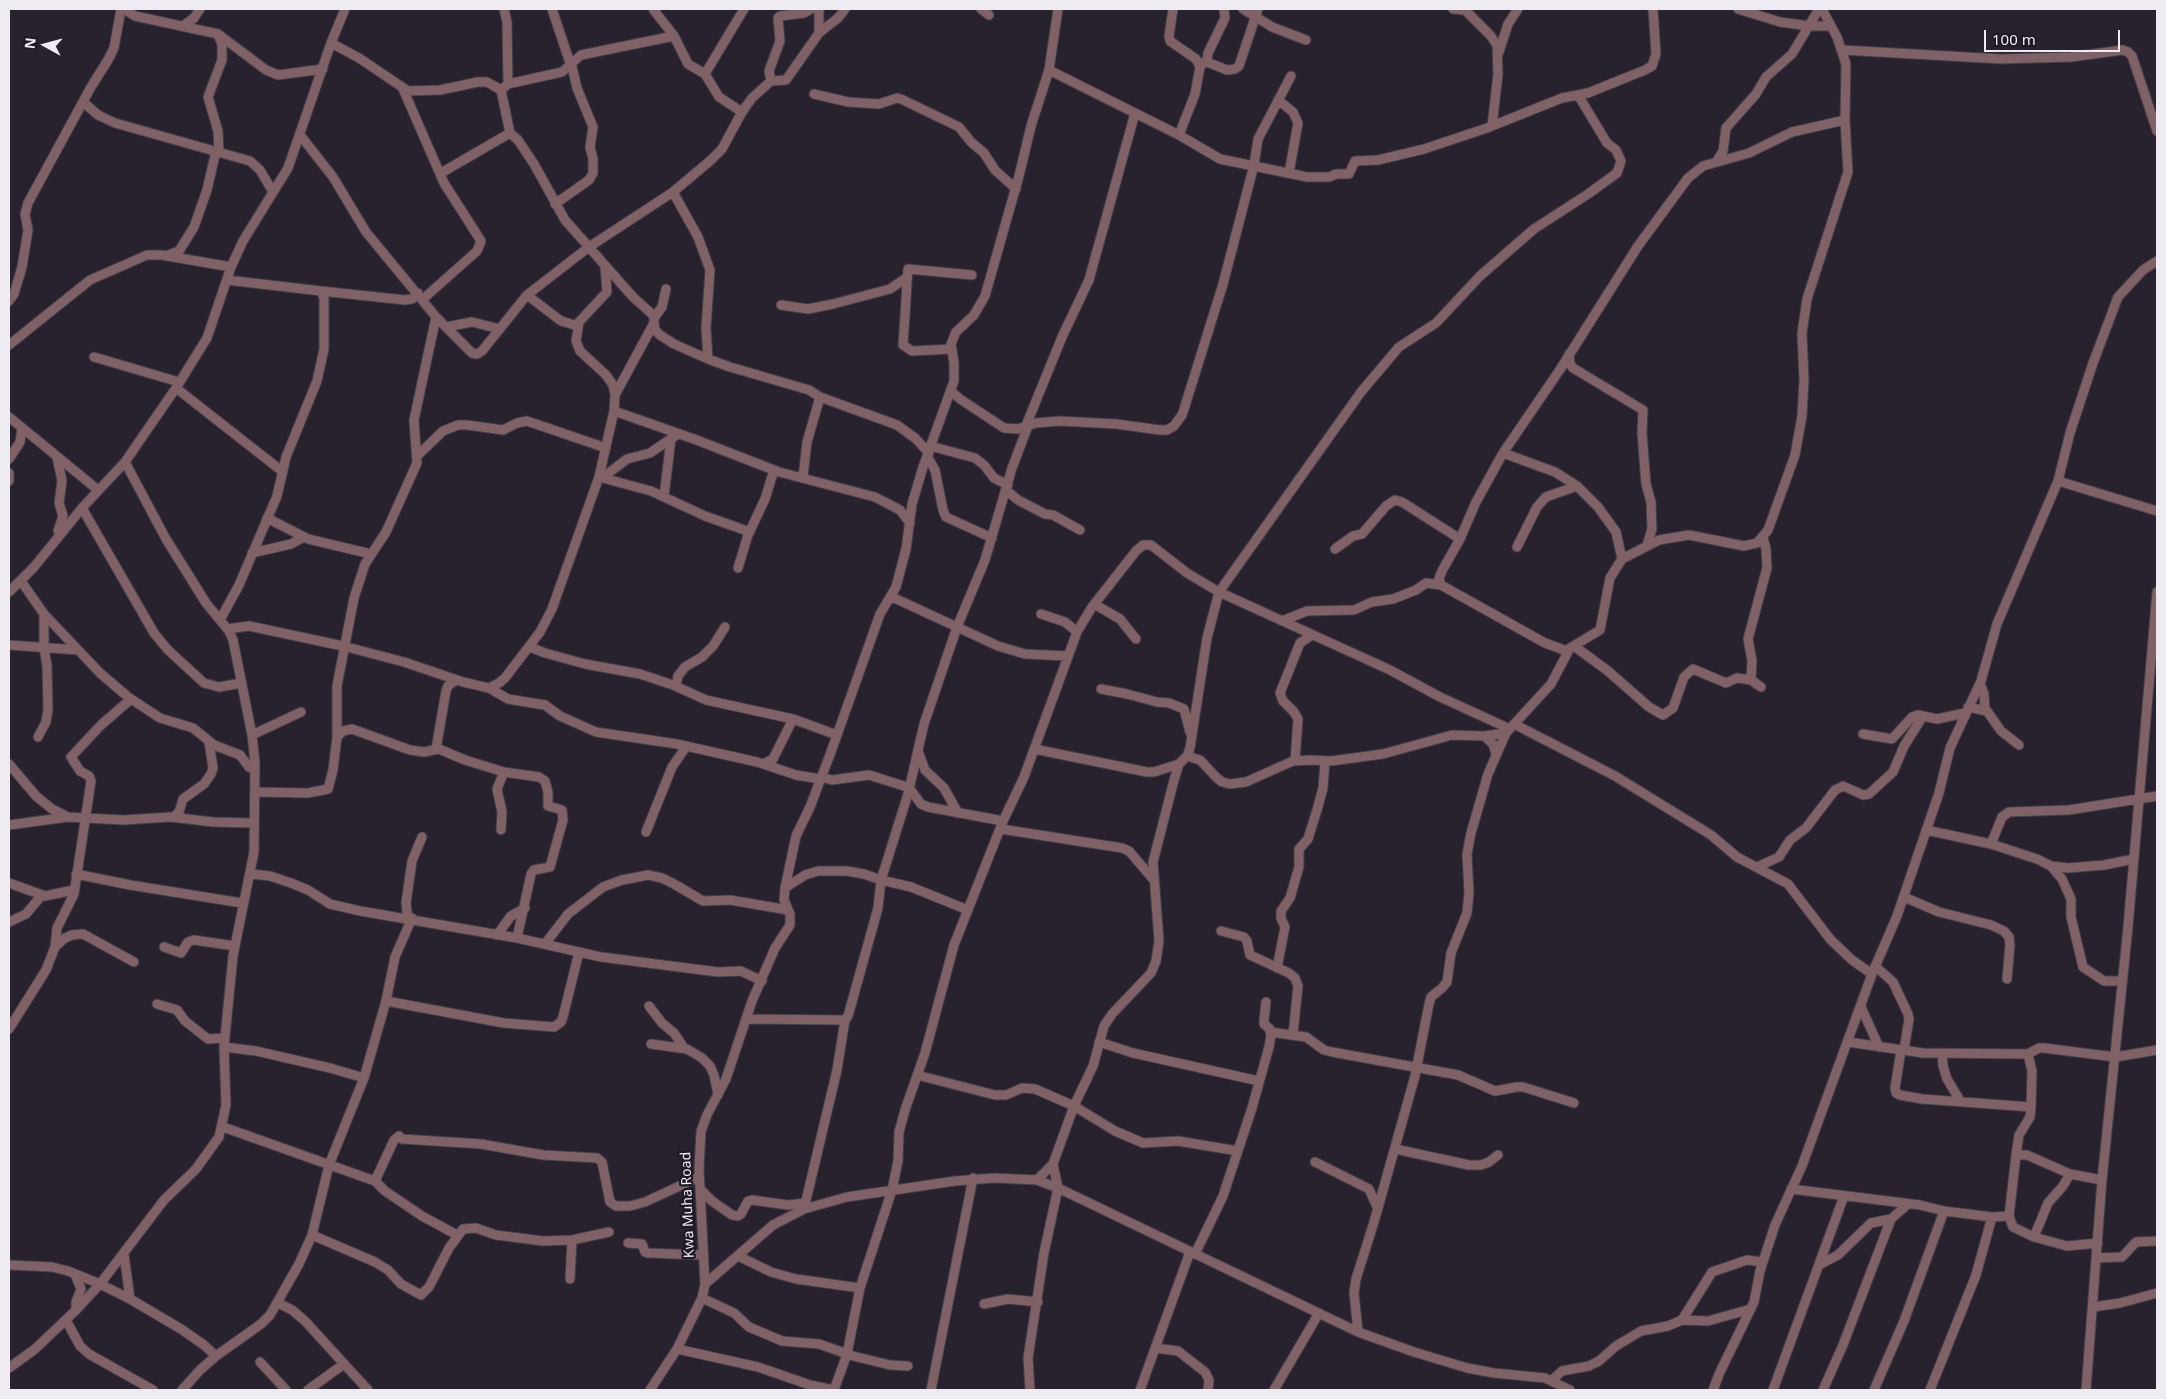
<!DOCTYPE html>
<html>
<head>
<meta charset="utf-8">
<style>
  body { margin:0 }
  #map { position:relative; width:2166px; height:1399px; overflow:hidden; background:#28222f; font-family:"Noto Sans",sans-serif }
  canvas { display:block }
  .frame { position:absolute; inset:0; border:10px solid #efebf3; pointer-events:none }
  .north { position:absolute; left:20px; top:20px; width:50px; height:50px; -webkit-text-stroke:4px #1f1925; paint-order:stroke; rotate:277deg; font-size:14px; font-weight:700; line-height:20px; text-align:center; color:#efebf3 }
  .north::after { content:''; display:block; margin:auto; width:18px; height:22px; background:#efebf3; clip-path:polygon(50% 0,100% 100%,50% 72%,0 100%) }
  .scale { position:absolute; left:1984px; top:30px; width:136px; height:22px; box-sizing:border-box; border:2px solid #efebf3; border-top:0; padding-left:6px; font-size:15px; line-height:18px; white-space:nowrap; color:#efebf3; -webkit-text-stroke:4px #1f1925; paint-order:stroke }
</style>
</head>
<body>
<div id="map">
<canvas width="2166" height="1399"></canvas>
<div class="frame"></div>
<div class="north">N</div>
<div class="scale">100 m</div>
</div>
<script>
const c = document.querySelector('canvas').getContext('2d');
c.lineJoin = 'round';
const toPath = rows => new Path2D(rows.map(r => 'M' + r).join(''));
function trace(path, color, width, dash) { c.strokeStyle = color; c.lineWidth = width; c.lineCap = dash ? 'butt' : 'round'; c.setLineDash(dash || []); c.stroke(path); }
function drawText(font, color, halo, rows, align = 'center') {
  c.font = font + ' "Noto Sans",sans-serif'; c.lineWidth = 4.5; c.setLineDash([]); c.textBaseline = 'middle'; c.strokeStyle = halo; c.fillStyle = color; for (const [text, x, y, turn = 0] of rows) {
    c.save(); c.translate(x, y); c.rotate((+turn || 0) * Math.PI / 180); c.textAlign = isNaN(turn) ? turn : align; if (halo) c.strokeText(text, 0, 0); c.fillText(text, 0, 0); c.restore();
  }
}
const minor = toPath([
  [124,9,135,16,218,34,266,70,278,75,323,69],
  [504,9,507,22,508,84],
  [552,9,570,63],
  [653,9,674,36,688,64,705,74,719,97,742,112],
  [981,9,989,15],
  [1173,9,1169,36,1170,41,1196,59,1200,67,1195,94,1179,135],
  [1243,9,1272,27,1306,40],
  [1453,9,1465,10,1490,35,1497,45,1498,74,1492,126],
  [1738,9,1780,22,1810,26,1831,26],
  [183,26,194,18,200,9],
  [819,33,819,9],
  [218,35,222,44,222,60,208,97,218,131,219,152],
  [331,43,359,58,408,91,440,90,478,82,487,82,501,90],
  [1843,50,2001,59,2071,57,2123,50,2128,52,2132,56,2157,131],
  [1499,52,1508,24,1518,9],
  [1207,62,1208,53,1225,18,1224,9],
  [1200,67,1204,62,1207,62,1227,70,1235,69,1239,66,1258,9],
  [1049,70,1179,135,1220,159,1307,177,1329,177,1336,174,1349,174,1355,161,1378,160,1424,149,1487,128,1562,98,1588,93,1645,70,1652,66,1656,54,1653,9],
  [705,74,744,9],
  [771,81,769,71,780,41,778,18,780,16,804,13,811,9],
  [403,89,444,183,481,241,477,251,423,299],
  [501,90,508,84,562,72,581,55,674,36],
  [814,94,848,102,879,104,897,98,901,99,959,127,971,142,984,153,995,170,1016,189],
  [1278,100,1293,112,1298,123,1289,173],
  [83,102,98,115,115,123,250,161,260,170,273,192],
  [300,135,333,177,366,232,436,317,472,353,477,354,482,351,527,295,589,247,673,192,711,160,722,149,742,112,752,98,771,81,786,80,819,33,838,18,845,9],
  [1717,161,1723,151,1726,128,1756,94,1766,77,1792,54,1819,9],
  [441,173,510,133],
  [673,192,698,237,710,270,706,328,708,359],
  [555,204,589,180,593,173,593,159,590,147,593,127,577,88,571,62],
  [166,256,179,251,194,227,207,190,216,151],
  [605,267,607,292,579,322,576,341,580,351,606,375,613,385,615,395],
  [321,291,405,300,412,299,418,293],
  [527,295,561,321,578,326],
  [9,301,14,294,22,267,28,230,25,214,28,203,91,87,108,60,114,48,121,9],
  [781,305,808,309,833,304,890,289,906,278],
  [654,318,662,307,666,289],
  [654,323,655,330,660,335,674,344,708,359,730,367,809,390,820,397,897,425,915,438,929,453],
  [446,327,472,322,500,329],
  [9,345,90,280,147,255,162,255,231,267],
  [951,349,912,351,903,345,908,269,972,275],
  [1569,354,1570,364,1573,368,1643,410,1642,433,1646,484,1651,502,1652,529,1647,545],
  [94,357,179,382],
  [176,388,283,472],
  [951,391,960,399,1004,428,1018,429,1036,423,1059,421,1116,424,1160,430,1167,430,1174,426,1182,415,1185,406,1223,284,1254,165,1258,139,1291,76],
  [614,411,694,439,779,472,875,497,900,510,910,523],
  [9,417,98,490],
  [1025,428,1062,337,1089,280,1135,113],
  [930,446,975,458,984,465,994,478,1008,485],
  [1503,453,1555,472,1577,486,1598,507,1616,532,1622,559],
  [417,456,443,431,458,425,467,425,503,430,517,423,527,421,606,448],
  [927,456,935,470,943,510,946,517,992,538],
  [57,457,62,481,59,503,63,516,58,531],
  [9,459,20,442,22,428],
  [9,473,9,481],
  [599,477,651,491,705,516,750,532],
  [803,477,807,442,820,397],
  [602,478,627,459,650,453,678,434],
  [2058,481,2157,511],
  [1006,490,1018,500,1045,514,1053,515,1080,530],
  [664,496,671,439],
  [82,508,154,633,168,650,204,683,219,687,242,683],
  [267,518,308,539,371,554],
  [1517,547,1537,507,1546,497,1577,486],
  [1335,549,1353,536,1362,534,1386,506,1395,500,1402,502,1460,539],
  [252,553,291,544,304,537],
  [738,568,748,535,765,499,774,470],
  [21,581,44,614,100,673,128,697,160,718,193,728,214,745,240,755,249,767,255,770],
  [9,592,34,567,82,508,125,462,176,388,207,338,231,267,243,241,288,168,331,43,345,9],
  [892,597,998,646,1025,654,1067,656],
  [1094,604,1120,619,1136,639],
  [1041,614,1065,622,1077,632],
  [220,620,239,585,277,496,286,457,317,381,324,349,324,298,321,291,227,280],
  [1282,621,1307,611,1354,610,1372,602,1393,599,1416,590,1426,583,1441,585],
  [227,629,249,626,343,646,404,662,463,682,489,688,499,683,505,678,540,632,552,609,599,477,614,411,615,395,654,323,654,318,652,314,633,297,565,220,534,164,518,140,510,133,501,90],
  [9,645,78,650],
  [1574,646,1608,671,1649,707,1663,715,1673,708,1684,677,1693,669,1726,683,1737,678,1751,680],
  [530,647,545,653,585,664,640,674,673,685,706,700,793,719,837,735],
  [1567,651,1545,643,1441,585,1439,578,1443,569,1460,539,1476,502,1503,453,1561,368,1638,246,1688,178,1703,166,1749,153,1792,132,1845,120],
  [1980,683,1984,694,1985,710],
  [676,686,678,676,685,667,702,657,713,646,725,627],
  [1761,687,1751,680,1752,660,1748,639,1767,568,1766,549,1763,538],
  [489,688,508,699,545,705,560,716,596,732,677,744,757,762,796,775,820,779],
  [1101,689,1127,694,1157,702,1169,703,1184,709,1190,732],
  [1968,707,1987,711,2001,731,2019,745],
  [1514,724,1615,776,1711,835,1737,857,1788,884,1830,939,1852,960,1872,974],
  [1863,734,1892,739,1912,717,1918,715,1937,719,1965,713],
  [252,735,301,712],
  [1484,736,1506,733],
  [38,737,46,722,48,709,47,666,44,648,44,614],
  [337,737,343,731,352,729,410,750,424,752,439,749,465,760,504,772,539,777,545,781,548,792,548,806,562,810,563,820,550,867,534,870,531,874,517,938],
  [436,749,446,691,448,686,456,680],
  [1034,749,1147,772,1154,772,1179,764],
  [918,751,925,770,944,788,958,813],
  [1187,756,1200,760,1216,777,1222,782,1230,784,1246,782,1293,761,1311,760,1331,761,1383,754,1452,735,1484,736,1493,744,1496,754],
  [1295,761,1298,719,1294,712,1283,701,1280,693,1300,643,1312,635],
  [9,764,36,796,52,809,68,817],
  [763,764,773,759,793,719],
  [821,777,832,780,869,775,904,786,910,789,921,804,928,807,1003,821],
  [255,792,308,793,328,789,333,770,337,737,337,686,354,598,365,564,386,532,417,463,414,420,436,317],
  [174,817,179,812,183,799,204,784,211,774,213,768,209,742],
  [9,825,68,817,123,820,171,817,213,822,254,823],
  [1001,829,1122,848,1129,851,1153,879],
  [501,830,502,812,497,789,504,772],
  [1926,830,1991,844,2037,859,2051,866,2068,868,2104,865,2134,859],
  [646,832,672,767,686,747],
  [1991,844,2002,817,2009,812,2069,810,2157,796],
  [2051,866,2062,879,2071,899,2071,917,2083,967,2104,981,2122,981],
  [1757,867,1779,857,1790,840,1806,828,1835,790,1843,786,1863,795,1869,794,1893,772,1904,746,1923,716],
  [76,874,130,885,242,903],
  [251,874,270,876,291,883,308,890,330,904,360,911,517,938,601,957,718,972,741,971,762,981],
  [9,883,45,896,74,890],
  [785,888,805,875,818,871,847,871,864,874,881,880,911,887,968,910],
  [1904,897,1939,912,1991,925,2004,931,2009,937,2010,945,2007,979],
  [408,919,406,903,412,861,422,837],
  [9,922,26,914,42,895],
  [1221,931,1244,937,1247,941,1250,955,1289,973,1295,978,1298,986,1293,1034],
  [497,935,511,916,525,908],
  [545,944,568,914,603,887,622,880,648,875,662,878,674,884,703,901,730,900,788,910],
  [55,947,65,938,72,935,83,934,134,962],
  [164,947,181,953,188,942,194,940,235,946],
  [1875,966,1893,982,1908,1014,1909,1019,1904,1050],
  [1277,968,1285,927,1281,918,1281,911,1290,898,1299,867,1299,849,1308,839,1317,810,1323,788,1325,761],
  [386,1001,504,1023,554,1027,561,1022,563,1017,579,952],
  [157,1004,177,1010,185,1021,208,1039,225,1038],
  [649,1006,662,1023,674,1033,684,1048],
  [1861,1007,1879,1047],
  [746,1019,845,1020,848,1016,878,908,881,880,908,794,924,724,957,627,985,560,1012,468,1028,426],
  [9,1029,46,970,55,947,57,928,74,894,91,781,89,776,80,771,71,757,101,725,131,699],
  [1270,1032,1306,1037,1324,1050,1332,1052,1458,1075,1495,1091,1517,1087,1523,1087,1574,1103],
  [1099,1042,1133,1053,1259,1081],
  [1848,1042,1923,1053,2028,1054,2039,1048,2044,1048,2115,1057,2157,1050],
  [651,1044,687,1049,702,1058,710,1066,714,1075,718,1095],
  [224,1047,256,1051,330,1068,364,1078],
  [1901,1050,1895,1088,1896,1093,1900,1095,1922,1099,2031,1107],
  [1942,1053,1943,1066,1947,1079,1961,1102],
  [2028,1054,2032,1071,2031,1107,2030,1117,2019,1135,2016,1155,2027,1155,2070,1174,2102,1180],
  [917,1075,995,1095,1006,1095,1022,1088,1035,1089,1074,1106,1115,1131,1143,1143,1178,1141,1238,1151],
  [223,1127,375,1181,385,1191,422,1216,457,1235],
  [1395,1149,1469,1165,1481,1165,1489,1162,1498,1155],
  [2016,1155,2009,1216,2013,1227,2034,1237,2067,1246,2098,1243],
  [1315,1162,1369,1189,1378,1209],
  [1037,1180,1053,1164,1074,1106,1093,1066,1104,1026,1112,1014,1151,973,1156,961,1159,941,1153,862,1174,780,1179,764,1187,756,1190,748,1207,638,1219,592,1361,392,1399,347,1436,323,1480,276,1534,229,1588,194,1617,173,1621,161,1616,150,1607,143,1578,95],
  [375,1181,394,1140,399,1136,402,1139,481,1144,543,1155,597,1158,602,1162,610,1202,616,1206,630,1206,645,1202,699,1177],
  [700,1189,712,1201,732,1215,738,1216,741,1214,748,1201,752,1200,788,1205,806,1203],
  [1791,1189,1920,1205,1944,1211,1992,1217,2009,1216],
  [804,1209,837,1070,845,1020],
  [312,1235,375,1262,388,1270,401,1284,421,1295,429,1287,449,1248,463,1229,476,1228,496,1235,543,1241,572,1240,609,1232],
  [2034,1237,2048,1203,2063,1186,2070,1174],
  [628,1243,642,1244,645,1252,648,1253,703,1255],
  [124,1254,130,1299],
  [1195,1254,1223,1196,1252,1108,1269,1047,1271,1035,1270,1029,1264,1024,1264,1020,1266,1002],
  [738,1256,771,1272,796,1279,860,1288],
  [2096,1258,2122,1257,2136,1242,2157,1241],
  [9,1265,52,1267,68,1271,100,1284,130,1299,181,1329,204,1345,216,1356],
  [1819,1265,1838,1255,1871,1223,1891,1219,1908,1204],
  [75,1274,81,1289,76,1302,76,1310],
  [570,1279,572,1240],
  [705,1284,773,1225,804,1209,847,1197,955,1181,994,1178,1037,1180,1058,1188,1358,1332,1414,1352,1467,1368,1494,1373,1545,1378,1570,1390],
  [702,1298,734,1313,749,1327,782,1341,819,1344,853,1356,890,1365,908,1366],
  [278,1303,292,1310,305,1321,368,1390],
  [984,1304,1008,1299,1038,1302],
  [2093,1307,2120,1303,2157,1293],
  [66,1320,80,1346,89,1354,153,1390],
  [1682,1320,1712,1272,1747,1260,1763,1262],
  [1358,1332,1354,1293,1356,1279,1374,1222,1415,1076,1429,1004,1431,997,1442,988,1447,982,1451,953,1467,913,1469,893,1467,854,1471,833,1488,774,1506,733,1551,684,1570,648,1600,630,1610,578,1622,559,1659,540,1689,535,1744,546,1757,543,1768,530,1795,455,1802,416,1804,380,1802,333,1807,299,1848,172,1845,120,1846,64,1837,37,1822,9],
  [1155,1348,1178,1351,1205,1372,1209,1380,1208,1390],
  [677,1349,758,1367,810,1385,834,1390],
  [260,1362,286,1390],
  [9,1368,35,1349,76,1310,100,1284,164,1200,196,1169,219,1137,226,1105,224,1047,233,956,254,852,255,763,252,735,233,640,229,631,206,603,166,539,125,462],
  [1552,1380,1562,1371,1589,1366,1599,1361,1616,1346,1641,1331,1668,1326,1682,1320,1708,1321,1751,1309],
  [182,1390,200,1370,216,1356,261,1324,270,1315,299,1264,312,1235,329,1165,364,1078,386,1001,395,957,412,918],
  [308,1390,344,1364],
  [650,1390,677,1349,702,1298,705,1284,699,1169,701,1131,707,1115,726,1079,752,1001,775,948,790,925,790,914,784,900,785,888,796,836,810,807,831,752,880,614,896,587,906,549,912,504,923,467,954,381,954,363,951,344,956,332,974,315,985,296,1019,176,1031,126,1049,70,1058,9],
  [834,1390,847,1354,860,1288,892,1190,898,1161,899,1132,905,1110,925,1053,954,945,1003,821,1024,777,1077,632,1092,607,1136,551,1143,545,1151,545,1187,573,1219,592,1390,670,1440,697,1510,729],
  [931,1390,973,1178],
  [1030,1390,1028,1358,1044,1253,1058,1188,1053,1164],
  [1140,1390,1190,1252],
  [1274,1390,1319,1313],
  [1713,1390,1720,1372,1754,1302,1760,1271,1775,1225,1802,1166,1872,974,1897,916,1939,793,1950,748,1981,681,1997,624,2058,481,2070,433,2093,363,2118,297,2143,270,2157,261],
  [1773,1390,1844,1196],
  [1823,1390,1843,1345,1891,1219],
  [1874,1390,1904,1321,1944,1211],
  [1930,1390,1976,1275,1992,1217],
  [2086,1390,2102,1180,2128,927,2157,592]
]);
const streetNames = [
  ["Kwa Muha Road",688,1205,-92]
];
trace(minor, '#443e4a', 11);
trace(minor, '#7f6166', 9);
drawText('14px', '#efebf3', '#1f1925', streetNames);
</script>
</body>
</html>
